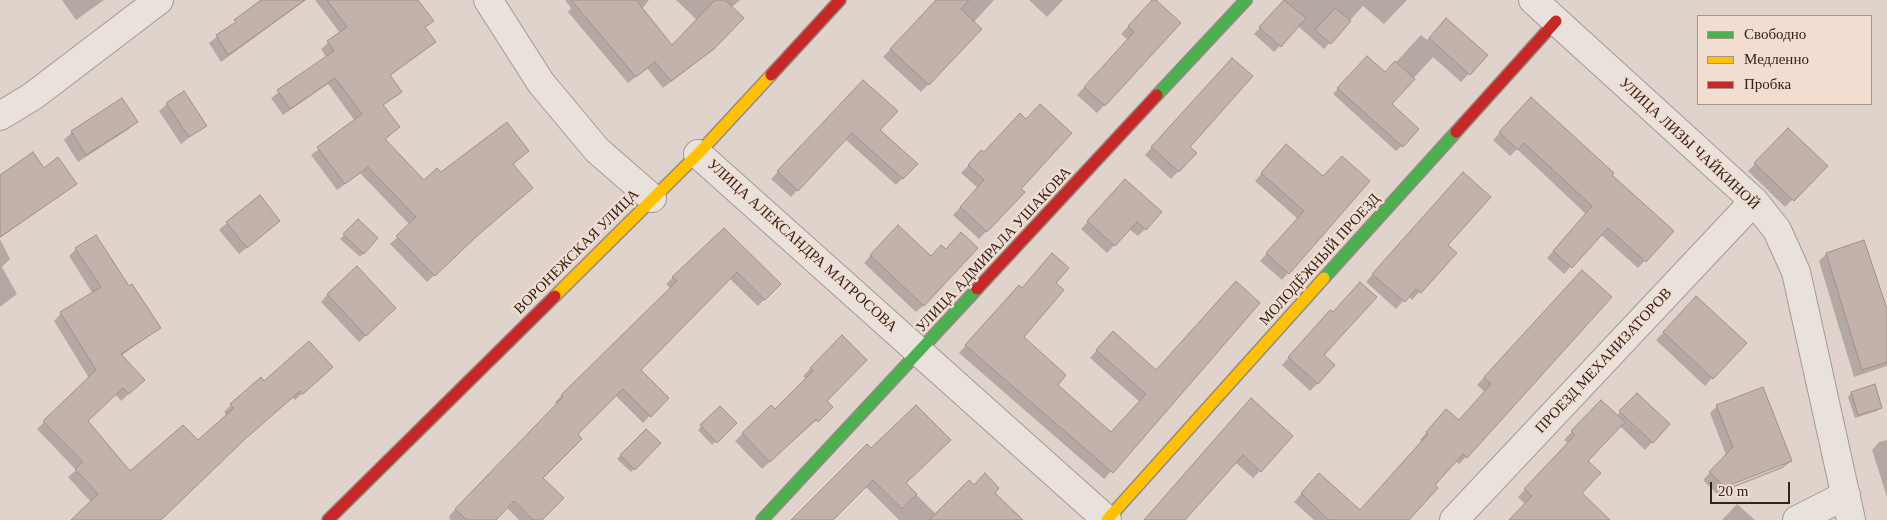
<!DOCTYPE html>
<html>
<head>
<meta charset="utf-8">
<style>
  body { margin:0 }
  #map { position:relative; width:1887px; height:520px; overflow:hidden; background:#e0d3cb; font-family:Georgia,serif }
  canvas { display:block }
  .legend { position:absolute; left:1697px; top:15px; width:175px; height:90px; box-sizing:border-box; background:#f2ded1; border:1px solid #a69389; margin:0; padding:6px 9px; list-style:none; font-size:15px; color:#33221e }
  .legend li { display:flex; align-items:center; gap:10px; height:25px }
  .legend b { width:25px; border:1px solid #a69389 }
  .scale { position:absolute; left:1710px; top:482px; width:80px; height:22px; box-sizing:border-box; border:2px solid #33221e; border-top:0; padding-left:6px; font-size:15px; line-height:18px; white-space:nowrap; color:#33221e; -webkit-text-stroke:4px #f2ded1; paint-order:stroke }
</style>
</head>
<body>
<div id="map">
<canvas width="1887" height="520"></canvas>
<ul class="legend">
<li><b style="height:6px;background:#4caf50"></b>Свободно</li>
<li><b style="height:6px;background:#ffc107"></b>Медленно</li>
<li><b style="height:6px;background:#c62828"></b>Пробка</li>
</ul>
<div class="scale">20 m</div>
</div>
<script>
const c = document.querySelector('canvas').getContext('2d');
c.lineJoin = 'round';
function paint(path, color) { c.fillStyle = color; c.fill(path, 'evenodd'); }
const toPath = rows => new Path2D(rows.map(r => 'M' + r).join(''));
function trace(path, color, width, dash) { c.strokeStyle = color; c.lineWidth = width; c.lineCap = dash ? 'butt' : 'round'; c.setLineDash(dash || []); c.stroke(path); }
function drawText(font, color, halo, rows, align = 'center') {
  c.font = font + ' Georgia,serif'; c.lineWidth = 4.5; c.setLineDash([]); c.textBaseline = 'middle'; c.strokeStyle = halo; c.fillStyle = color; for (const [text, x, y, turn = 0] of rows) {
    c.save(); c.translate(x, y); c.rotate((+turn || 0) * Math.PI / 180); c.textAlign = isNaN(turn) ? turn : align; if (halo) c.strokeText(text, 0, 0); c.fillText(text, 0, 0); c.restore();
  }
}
const shadow = toPath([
  [62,0,104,0,76,20],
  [264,0,306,0,221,62,209,43],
  [315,0,417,0,432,21,424,29,434,42,390,76,400,92,383,106,399,127,384,140,424,182,441,174,512,165,468,243,427,282,390,244,410,225,360,173,337,190,311,155,355,121,328,84,283,115,271,98,326,57,321,49,340,33],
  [565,0,649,0,642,9,672,46,697,20,676,0,740,0,731,8,742,18,705,56,663,88,647,68,628,83,568,12,571,8],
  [937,0,994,0,973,23,980,29,921,92,883,57],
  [1029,0,1063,0,1047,17],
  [1154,0,1179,23,1097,113,1077,95,1128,40,1121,34],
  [1285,0,1407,0,1384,24,1363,6,1324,49,1298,26,1274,52,1254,34],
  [1439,28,1486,56,1461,82,1433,57,1390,104,1402,146,1396,151,1333,94,1361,63,1385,74,1421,35,1427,40],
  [1224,67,1179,171,1171,179,1145,155],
  [863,82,878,130,916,164,896,185,845,139,791,197,771,179],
  [167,104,205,125,181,144,159,111],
  [1524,105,1610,176,1672,231,1638,268,1600,234,1564,274,1547,258,1586,214,1517,149,1510,156,1493,140],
  [136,121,129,129,78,162,64,140,72,132],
  [1788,130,1826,166,1785,207,1748,171],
  [982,152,1023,192,979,239,953,215,978,188,961,173],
  [1280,152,1323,178,1288,273,1282,280,1260,261,1298,219,1255,181],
  [44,170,76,184,0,238,0,177],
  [1455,181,1446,245,1455,253,1412,300,1408,296,1396,309,1366,282],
  [1118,188,1145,229,1138,236,1129,229,1107,253,1081,229],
  [279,221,239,254,219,230,227,223],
  [358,221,377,238,360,257,340,239],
  [724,230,780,284,758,306,729,278,639,370,667,398,643,423,615,395,577,434,541,478,540,520,519,520,506,507,494,520,450,520,449,516,557,405,555,402,671,289,666,284],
  [890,234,924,305,916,312,864,263],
  [0,239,10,259,2,267,17,294,0,307],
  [1864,242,1887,309,1887,366,1854,377,1819,261,1826,254],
  [76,249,129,288,159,328,121,356,136,387,121,401,115,394,87,421,130,473,198,442,227,416,224,412,231,405,264,382,324,374,295,400,292,397,235,447,160,520,73,520,91,502,68,477,76,470,37,429,89,378,54,321,61,313,93,294,69,256],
  [1575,279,1466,457,1459,464,1455,461,1407,520,1314,520,1294,502,1312,482,1359,512,1422,442,1420,440,1439,418,1458,421,1485,392,1477,385],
  [1054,283,1022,337,1056,385,1111,434,1140,402,1090,358,1105,340,1155,371,1130,451,1104,479,959,353,1012,294,1021,289],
  [328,294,387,315,359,342,321,302],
  [1689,306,1712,378,1705,386,1656,340],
  [1323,319,1318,383,1310,391,1282,365],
  [842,337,826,401,831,407,762,469,735,441,771,406,775,411,806,379,803,376],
  [1874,386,1881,407,1877,411,1855,418,1848,397,1851,393],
  [1637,395,1669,424,1645,450,1620,426,1586,461,1580,493,1591,520,1510,520,1525,504,1518,497,1569,443,1564,440,1593,409,1616,416],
  [1717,406,1791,461,1783,468,1717,494,1703,480,1726,455,1710,413],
  [1783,463,1783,466,1720,491,1719,488],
  [720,408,735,423,712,445,698,430],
  [1244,408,1260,471,1253,478,1235,462,1183,520,1145,520],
  [646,430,660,443,631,472,617,459],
  [1887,440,1887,497,1872,450,1879,442],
  [867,446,936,514,974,486,993,493,1005,520,899,520,865,486,831,520,793,520],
  [1737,504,1755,520,1722,520]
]);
const building = toPath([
  [261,0,305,0,228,55,216,35,236,22,234,20,261,0],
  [327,0,418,0,434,21,425,27,436,42,390,75,402,92,383,105,400,127,385,139,424,180,437,168,441,172,507,122,529,151,513,164,533,188,477,236,435,276,396,236,416,217,368,167,345,184,317,147,362,114,335,78,290,109,277,90,334,51,327,41,347,27,327,0],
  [571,0,636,0,672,45,715,0,725,0,744,18,714,49,671,81,655,62,636,77,571,0],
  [936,0,969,0,961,9,982,29,929,85,890,49,936,0],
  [1152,0,1156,0,1181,23,1105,106,1084,87,1134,32,1128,26,1152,0],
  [1284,0,1306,18,1281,47,1259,27,1284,0],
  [1335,8,1351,21,1331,44,1315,30,1335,8],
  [1446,18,1488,55,1470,75,1429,38,1446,18],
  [1367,56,1385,72,1395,61,1415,79,1392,104,1419,129,1403,147,1337,88,1367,56],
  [1232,58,1253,76,1190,147,1197,153,1179,172,1151,147,1232,58],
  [863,80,898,111,880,130,918,164,903,179,852,133,798,191,777,171,863,80],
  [184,91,207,126,189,137,166,103,184,91],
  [1531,97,1614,173,1612,175,1674,231,1646,262,1608,228,1572,268,1553,251,1592,206,1524,143,1518,150,1499,132,1531,97],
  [122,98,138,122,86,155,71,131,122,98],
  [1040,104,1072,133,1021,189,1025,192,987,232,960,207,984,180,968,165,981,150,984,152,1020,113,1026,119,1040,104],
  [1788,128,1828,166,1794,201,1754,163,1788,128],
  [1286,144,1323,176,1342,156,1370,181,1289,274,1266,253,1304,211,1261,173,1286,144],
  [33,152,44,168,58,157,77,184,0,237,0,175,33,152],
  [1463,172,1491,197,1448,245,1457,253,1421,293,1416,289,1405,302,1372,274,1463,172],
  [1125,179,1162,212,1146,230,1137,222,1115,246,1087,221,1125,179],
  [260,195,280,221,247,248,226,222,260,195],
  [358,219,378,238,364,254,343,234,358,219],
  [898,225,931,256,941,245,946,249,961,232,978,248,924,306,870,255,898,225],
  [724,228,781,284,765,300,737,272,641,370,669,398,651,417,623,389,578,434,582,439,543,478,564,498,542,520,533,520,514,501,496,520,467,520,455,509,563,397,561,395,677,281,672,277,724,228],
  [96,235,129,286,132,284,161,328,121,354,145,380,129,394,123,388,88,421,130,471,183,425,198,440,234,408,230,404,261,377,264,381,309,341,333,367,303,394,300,391,244,440,161,520,71,520,98,494,75,469,83,462,43,421,96,370,60,312,101,287,75,248,96,235],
  [1864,240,1887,309,1887,362,1862,370,1826,253,1864,240],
  [1052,253,1069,268,1056,283,1064,290,1024,337,1066,375,1058,385,1111,432,1146,394,1096,350,1113,331,1156,370,1236,281,1260,303,1113,473,965,345,1019,285,1022,288,1052,253],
  [357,266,396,308,366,336,327,294,357,266],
  [1582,270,1612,297,1467,458,1463,454,1435,485,1438,488,1409,520,1329,520,1301,493,1319,473,1360,510,1428,434,1426,432,1446,409,1459,420,1491,384,1484,377,1582,270],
  [1360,282,1377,297,1324,355,1335,365,1318,384,1288,357,1330,310,1333,312,1360,282],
  [1696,296,1747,343,1713,379,1663,332,1696,296],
  [842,335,867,360,827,401,833,407,818,422,816,419,770,462,742,433,771,405,775,409,813,371,810,368,842,335],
  [1875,384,1882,408,1858,415,1851,392,1875,384],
  [1763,387,1792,461,1725,487,1709,472,1733,447,1716,405,1763,387],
  [1637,393,1670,424,1653,443,1619,411,1637,393],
  [1251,398,1293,436,1261,472,1243,455,1185,520,1144,520,1251,398],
  [1601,400,1625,422,1588,461,1601,473,1582,493,1610,520,1509,520,1532,496,1524,489,1575,435,1571,431,1601,400],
  [916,405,951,440,906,483,917,494,902,509,873,480,833,520,791,520,867,444,871,448,916,405],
  [720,406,737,423,717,443,700,425,720,406],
  [646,429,661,443,635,470,620,455,646,429],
  [985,473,999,488,995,493,1023,520,929,520,969,480,974,485,985,473]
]);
const street = toPath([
  [488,0,541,83,597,150,652,198],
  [1533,0,1754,201,1777,230,1796,272,1851,520],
  [0,116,33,96,159,0],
  [698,154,1107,520],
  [1454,520,1754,201],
  [1797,520,1846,495]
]);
const fast = toPath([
  [1157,95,1246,0],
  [1324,278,1456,132],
  [762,520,977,289]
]);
const slow = toPath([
  [555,296,698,154,771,75],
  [1107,520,1324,278]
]);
const jam = toPath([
  [771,75,840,0],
  [1456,132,1556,21],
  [977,289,1157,95],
  [328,520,555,296]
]);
const streetNames = [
  ["УЛИЦА ЛИЗЫ ЧАЙКИНОЙ",1689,144,43],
  ["УЛИЦА АЛЕКСАНДРА МАТРОСОВА",802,246,42],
  ["УЛИЦА АДМИРАЛА УШАКОВА",994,250,-47],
  ["ВОРОНЕЖСКАЯ УЛИЦА",577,252,-45],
  ["МОЛОДЁЖНЫЙ ПРОЕЗД",1320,260,-48],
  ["ПРОЕЗД МЕХАНИЗАТОРОВ",1604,361,-47]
];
paint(shadow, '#0003');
paint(building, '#c3b1ac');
trace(building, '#a08f8b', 1);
trace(street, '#a59994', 30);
trace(fast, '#958984', 14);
trace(slow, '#958984', 14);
trace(jam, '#958984', 14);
trace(street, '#e8e1dc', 28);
trace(fast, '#4caf50', 11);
trace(slow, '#ffc107', 11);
trace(jam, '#c62828', 11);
drawText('15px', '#33221e', '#f2ded1', streetNames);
</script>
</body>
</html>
